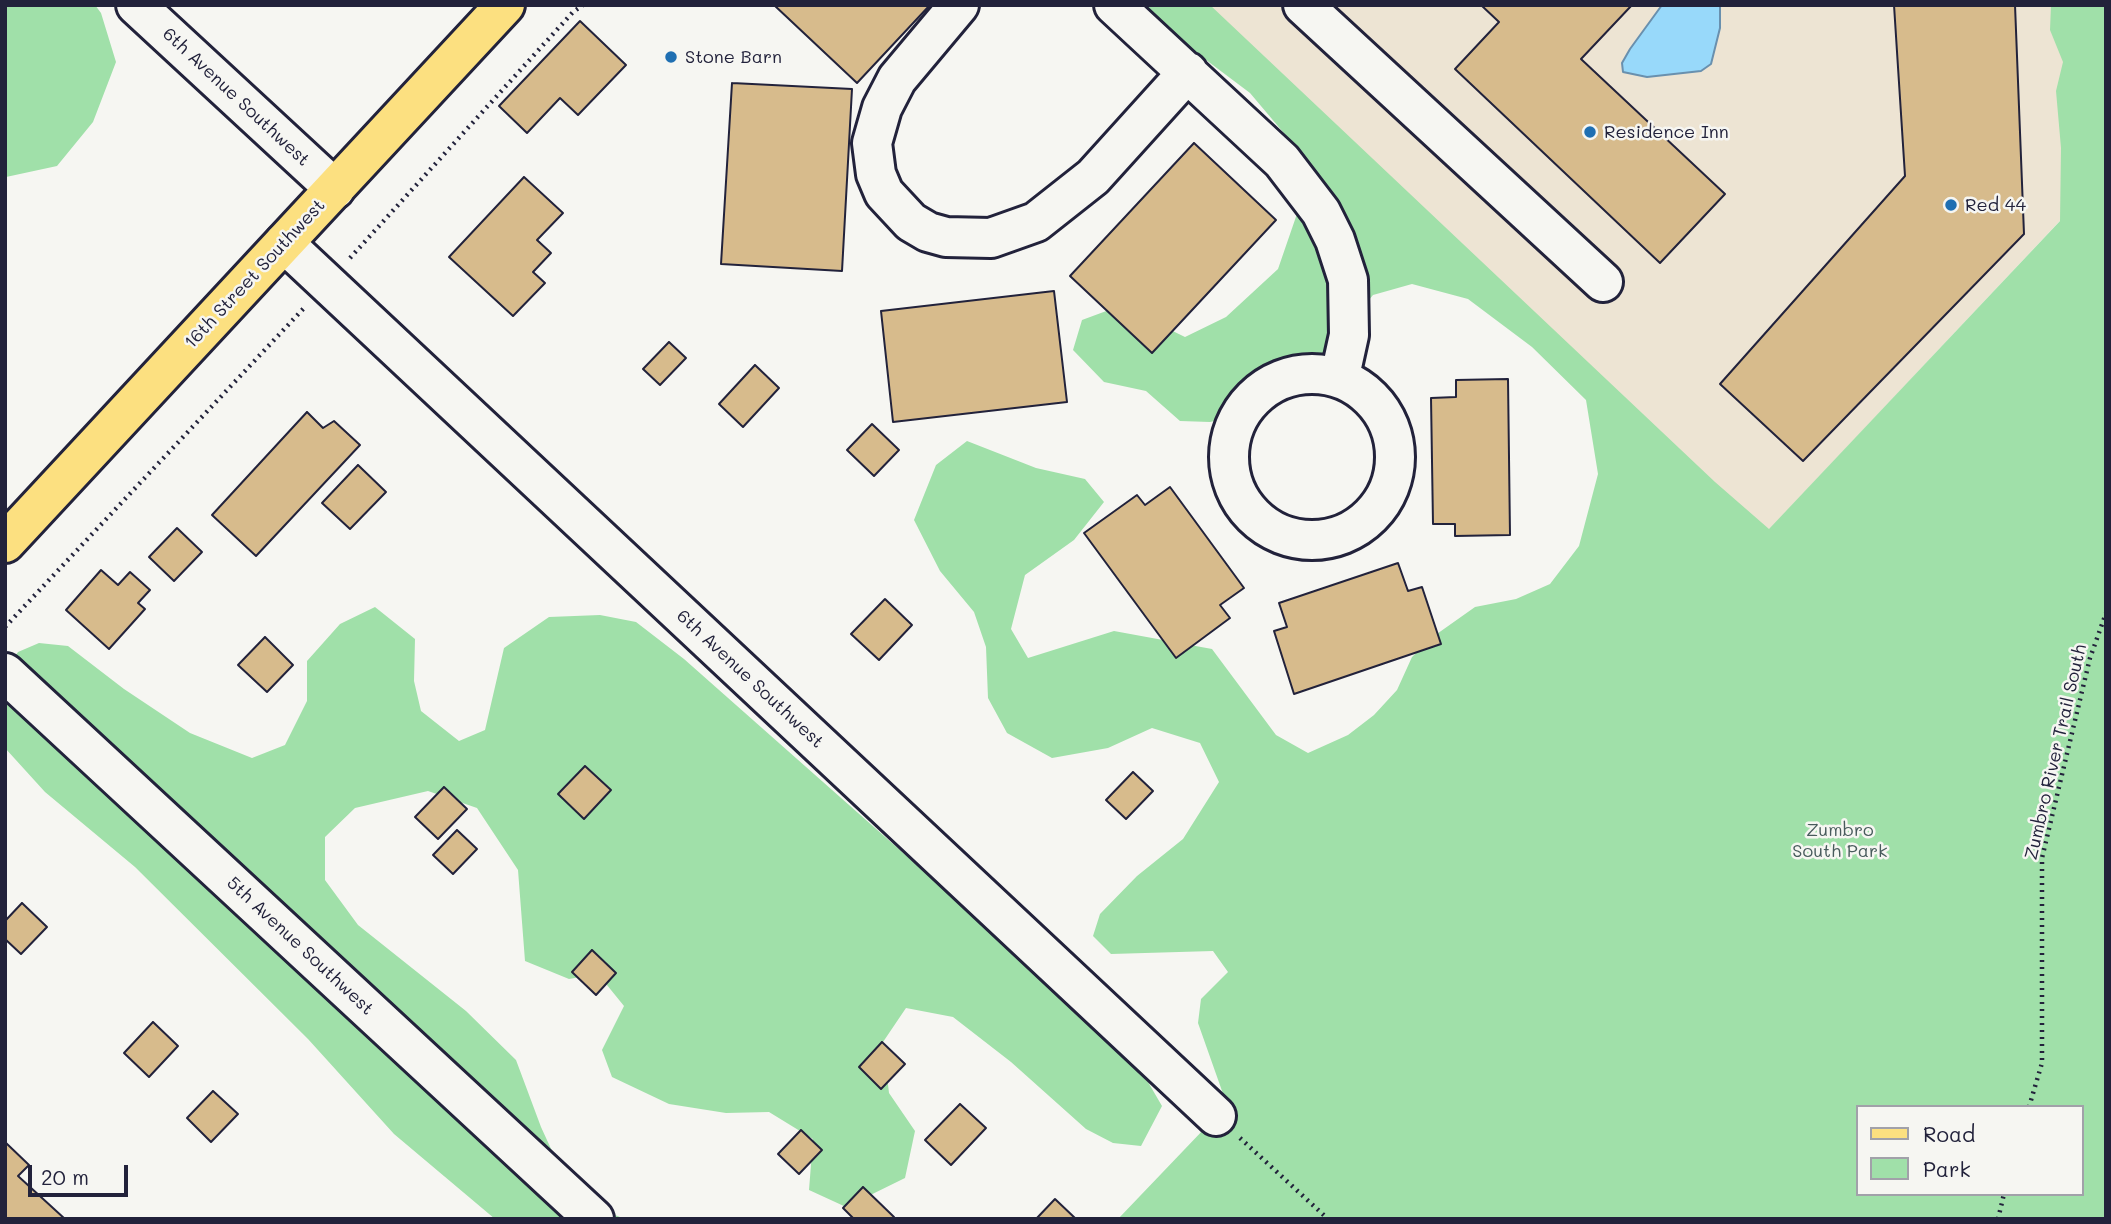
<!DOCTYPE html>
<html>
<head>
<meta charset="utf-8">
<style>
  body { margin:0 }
  #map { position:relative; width:2111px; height:1224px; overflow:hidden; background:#f6f6f2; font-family:Mali,sans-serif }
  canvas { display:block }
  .frame { position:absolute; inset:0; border:7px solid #22223b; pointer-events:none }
  .legend { position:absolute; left:1856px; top:1105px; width:228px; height:91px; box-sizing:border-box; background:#f6f6f2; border:2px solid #a1a1a9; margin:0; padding:9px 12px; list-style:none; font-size:21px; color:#22223b }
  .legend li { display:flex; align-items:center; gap:14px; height:35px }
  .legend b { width:35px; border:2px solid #a1a1a9 }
  .scale { position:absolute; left:28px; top:1165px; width:100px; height:32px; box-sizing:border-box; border:4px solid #22223b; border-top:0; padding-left:9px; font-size:21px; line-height:24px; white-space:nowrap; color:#22223b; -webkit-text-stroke:5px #f6f6f2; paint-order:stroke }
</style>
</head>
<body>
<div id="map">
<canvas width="2111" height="1224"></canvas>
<div class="frame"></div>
<ul class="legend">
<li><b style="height:9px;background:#fce080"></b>Road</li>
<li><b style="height:19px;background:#a0e0a9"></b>Park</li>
</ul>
<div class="scale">20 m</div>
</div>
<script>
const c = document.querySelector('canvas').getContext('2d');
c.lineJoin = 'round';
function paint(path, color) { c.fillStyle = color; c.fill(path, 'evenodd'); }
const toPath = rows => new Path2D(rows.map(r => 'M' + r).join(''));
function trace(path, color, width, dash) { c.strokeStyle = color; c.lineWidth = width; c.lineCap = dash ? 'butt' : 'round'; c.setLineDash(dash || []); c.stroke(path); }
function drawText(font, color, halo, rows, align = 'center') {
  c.font = font + ' Mali,sans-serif'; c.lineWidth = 5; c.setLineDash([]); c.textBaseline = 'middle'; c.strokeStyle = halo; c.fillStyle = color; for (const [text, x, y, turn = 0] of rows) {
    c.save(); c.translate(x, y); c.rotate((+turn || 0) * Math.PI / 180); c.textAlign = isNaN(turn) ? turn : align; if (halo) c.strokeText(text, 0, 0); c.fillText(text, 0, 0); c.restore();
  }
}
const built = toPath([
  [1172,5,2091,5,2072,208,1751,549]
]);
const green = toPath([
  [5,5,95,5,101,13,116,62,93,122,57,166,6,177],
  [1133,5,1210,5,1715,482,1769,529,2060,221,2061,148,2056,91,2063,62,2050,30,2051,5,2106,5,2106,1219,1118,1219,1227,1105,1198,1023,1201,999,1228,972,1213,951,1111,954,1093,936,1100,914,1137,876,1183,839,1219,782,1200,743,1152,728,1108,748,1052,758,1007,733,988,698,986,647,974,612,940,571,914,520,936,465,967,441,1036,468,1085,479,1104,502,1074,540,1025,575,1011,629,1028,658,1114,631,1212,649,1276,735,1308,753,1348,735,1374,715,1397,690,1412,657,1434,636,1475,607,1516,599,1550,584,1579,546,1598,474,1586,400,1532,347,1468,299,1412,284,1373,295,1299,387,1263,410,1210,422,1180,421,1146,391,1104,382,1073,350,1082,320,1109,310,1146,318,1185,337,1226,317,1278,269,1299,208,1299,151,1250,93],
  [1857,1107,2081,1107,2081,1194,1857,1194],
  [375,607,415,639,414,681,421,711,459,741,485,730,504,648,549,617,600,615,636,622,684,659,1005,943,1148,1082,1162,1106,1141,1146,1113,1143,1086,1129,1011,1062,953,1017,906,1008,883,1042,889,1093,915,1131,905,1178,846,1207,809,1190,813,1139,769,1112,726,1113,669,1104,612,1077,602,1050,624,1006,598,974,569,979,525,961,518,870,477,808,428,791,355,808,325,837,325,880,358,925,466,1011,516,1060,541,1127,563,1175,615,1215,625,1219,495,1219,394,1134,308,1039,135,867,45,792,5,748,5,671,18,652,39,643,68,646,124,689,190,733,252,758,285,745,307,701,307,661,340,624]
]);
const water = toPath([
  [1662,5,1720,5,1720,28,1711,64,1701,71,1647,77,1623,72,1622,63,1630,49,1662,5]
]);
const building = toPath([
  [774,5,930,5,857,83,774,5],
  [1481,5,1632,5,1581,59,1725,194,1660,263,1455,69,1499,22,1481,5],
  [1894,5,2015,5,2024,234,1803,461,1720,384,1905,176,1894,5],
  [580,21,626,65,578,115,560,98,527,133,499,106,580,21],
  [732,83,852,89,842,271,721,264,732,83],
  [1194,143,1276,220,1152,353,1070,276,1194,143],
  [524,177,563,213,537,240,551,253,533,272,545,283,513,316,449,257,524,177],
  [1054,291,1067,402,893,422,881,311,1054,291],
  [669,342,686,358,660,385,643,369,669,342],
  [755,365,779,388,743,427,719,404,755,365],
  [1508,379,1510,535,1455,536,1455,524,1433,524,1431,398,1456,397,1456,380,1508,379],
  [307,412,323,428,334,421,360,445,256,556,212,515,307,412],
  [872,424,899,450,874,476,847,450,872,424],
  [358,465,386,492,350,529,322,503,358,465],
  [1170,487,1244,588,1220,605,1230,618,1176,658,1084,533,1137,495,1145,505,1170,487],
  [177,528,202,552,174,581,149,557,177,528],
  [1398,563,1408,591,1422,587,1441,644,1294,694,1274,631,1287,627,1279,603,1398,563],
  [101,570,118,585,130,572,150,590,138,603,145,609,109,649,66,610,101,570],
  [885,599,912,625,879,660,851,634,885,599],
  [265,637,293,665,267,692,238,665,265,637],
  [585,766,611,790,584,819,558,794,585,766],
  [1133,772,1153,791,1126,819,1106,800,1133,772],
  [444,787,467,809,438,839,415,817,444,787],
  [457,830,477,849,453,874,433,855,457,830],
  [22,903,47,927,21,954,5,939,5,921,22,903],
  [592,950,616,973,596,995,572,972,592,950],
  [153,1022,178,1046,149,1077,124,1053,153,1022],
  [882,1042,905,1064,881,1089,859,1067,882,1042],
  [213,1091,238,1114,211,1142,187,1118,213,1091],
  [960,1104,986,1128,951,1165,925,1140,960,1104],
  [801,1130,822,1150,799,1174,778,1154,801,1130],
  [5,1142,29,1165,18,1176,65,1219,5,1219,5,1142],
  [863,1187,894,1217,892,1219,854,1219,843,1208,863,1187],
  [1055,1199,1076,1219,1036,1219,1055,1199]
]);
const path = toPath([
  [350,258,573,12,583,5],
  [5,627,304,308],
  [2029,1107,2042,1063,2042,858,2090,658,2106,613],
  [1240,1138,1328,1219],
  [1998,1219,2004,1194]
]);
const minor = toPath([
  [136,5,335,189],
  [959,5,897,79,882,108,872,143,876,174,884,193,911,222,928,232,946,237,991,238,1036,222,1093,177,1188,72],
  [1114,5,1282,161,1321,212,1335,240,1348,280,1349,335,1340,376],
  [1303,5,1603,282],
  [284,243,1216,1116],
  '1229 457a83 83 0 1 1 166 0a83 83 0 1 1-166 0Z',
  [5,673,594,1219]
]);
const major = toPath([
  [5,543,505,5]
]);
const markers = [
  [671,57,7,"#1f6fb2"],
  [1590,132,7,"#1f6fb2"],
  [1951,205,7,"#1f6fb2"]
];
const poiNames = [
  ["Stone Barn",685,57],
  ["Residence Inn",1604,132],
  ["Red 44",1965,205]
];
const streetNames = [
  ["6th Avenue Southwest",236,97,43],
  ["16th Street Southwest",255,274,-47],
  ["6th Avenue Southwest",750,679,43],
  ["Zumbro River Trail South",2056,752,-77],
  ["5th Avenue Southwest",300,946,43]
];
const parkNames = [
  ["Zumbro",1840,830],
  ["South Park",1840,851]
];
paint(built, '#ede4d3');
paint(green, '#a0e0a9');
paint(water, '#98d9fa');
trace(water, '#6990ae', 2);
paint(building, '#d7bb8c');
trace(building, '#22223b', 2);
trace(minor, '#22223b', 44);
trace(major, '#22223b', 44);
trace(path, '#22223b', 4.5, [2, 5]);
trace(minor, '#f6f6f2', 38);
trace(major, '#fce080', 38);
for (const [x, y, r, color] of markers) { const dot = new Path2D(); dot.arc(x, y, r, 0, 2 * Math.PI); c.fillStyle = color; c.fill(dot); trace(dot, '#f6f6f2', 2.5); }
drawText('18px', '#22223b', '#f6f6f2', poiNames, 'left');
drawText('18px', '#22223b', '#f6f6f2', streetNames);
drawText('18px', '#485b5c', '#f6f6f2', parkNames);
</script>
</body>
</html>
